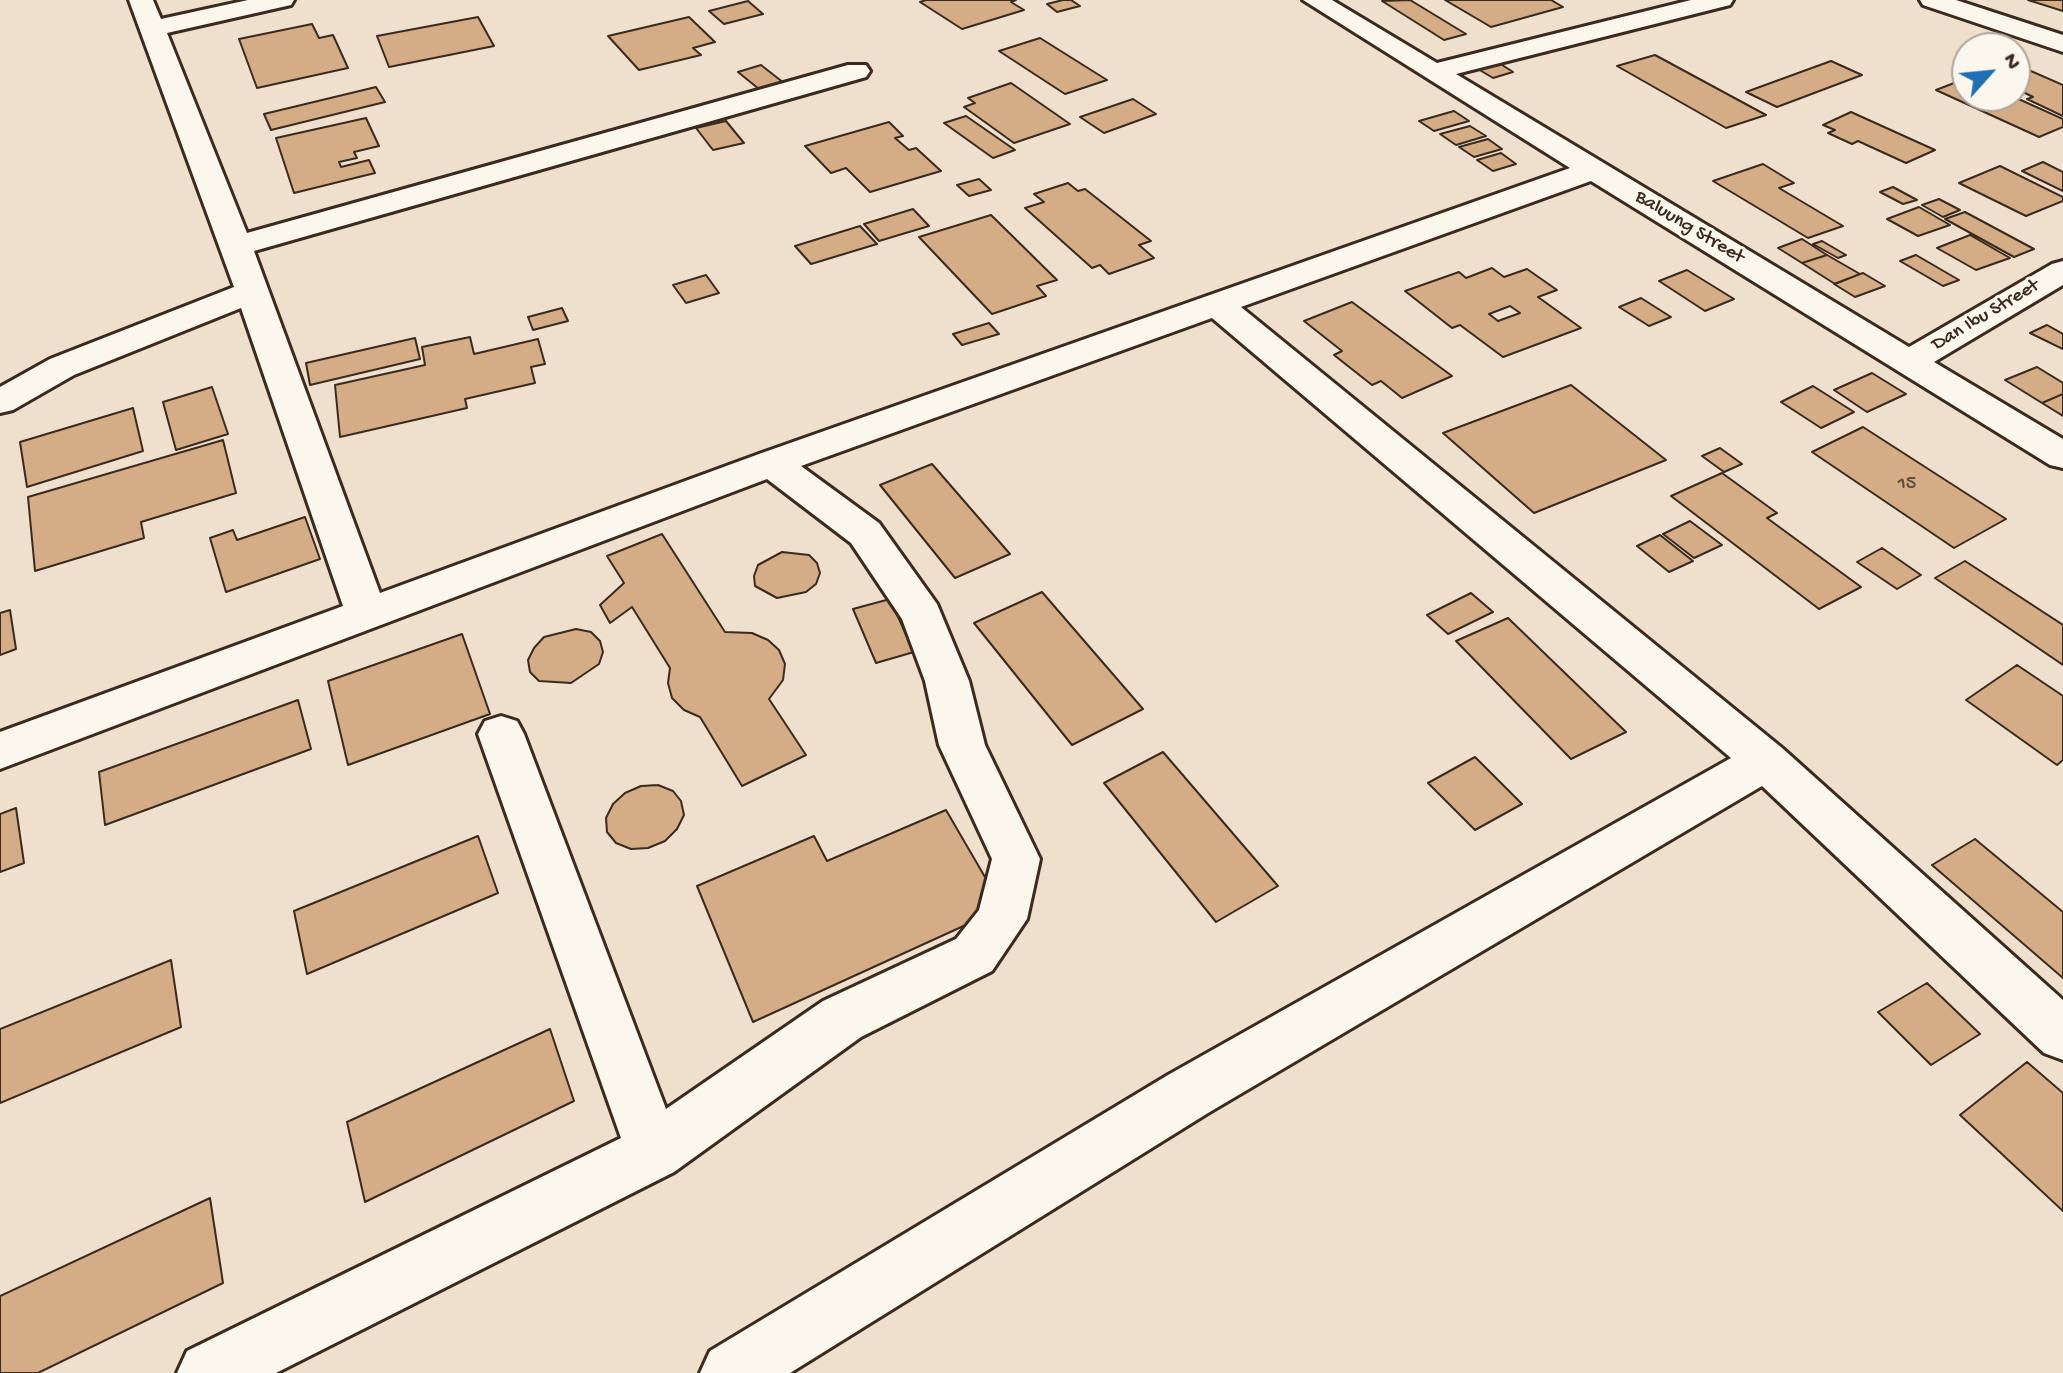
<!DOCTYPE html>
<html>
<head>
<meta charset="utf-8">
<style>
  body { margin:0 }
  #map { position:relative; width:2063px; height:1373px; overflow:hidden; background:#efe0cd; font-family:"Gochi Hand",sans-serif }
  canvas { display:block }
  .north { position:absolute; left:1951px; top:32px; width:80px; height:80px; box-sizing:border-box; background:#fbf7ec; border:2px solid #aea59a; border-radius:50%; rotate:63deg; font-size:22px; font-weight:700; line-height:32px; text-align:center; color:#3b2a1e }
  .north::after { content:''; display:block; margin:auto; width:28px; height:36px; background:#1f6fb2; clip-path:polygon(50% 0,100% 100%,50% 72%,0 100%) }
</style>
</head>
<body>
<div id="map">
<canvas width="2063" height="1373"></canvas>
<div class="north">N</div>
</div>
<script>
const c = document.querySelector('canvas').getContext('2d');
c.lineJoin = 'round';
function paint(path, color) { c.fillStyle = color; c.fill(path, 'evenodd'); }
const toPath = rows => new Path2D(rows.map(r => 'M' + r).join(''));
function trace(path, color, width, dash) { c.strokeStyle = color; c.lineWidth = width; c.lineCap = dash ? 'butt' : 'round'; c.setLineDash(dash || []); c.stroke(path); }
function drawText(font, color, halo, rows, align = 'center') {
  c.font = font + ' "Gochi Hand",sans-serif'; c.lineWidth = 6; c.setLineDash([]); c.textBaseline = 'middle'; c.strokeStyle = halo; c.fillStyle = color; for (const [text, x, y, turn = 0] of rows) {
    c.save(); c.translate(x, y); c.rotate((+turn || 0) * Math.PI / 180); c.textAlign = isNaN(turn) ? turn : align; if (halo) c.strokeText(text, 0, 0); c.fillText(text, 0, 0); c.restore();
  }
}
const building = toPath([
  [926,0,1016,0,1011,2,1024,10,962,29,920,2,926,0],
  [1063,0,1071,0,1080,6,1057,12,1047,4,1063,0],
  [1410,0,1466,34,1444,40,1382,1,1410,0],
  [1445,0,1551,0,1563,7,1491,27,1445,0],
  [2028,0,2063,0,2063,11,2028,0],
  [748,1,763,14,724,24,709,11,748,1],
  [478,17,494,46,389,67,377,36,478,17],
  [689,17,715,42,693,48,701,55,639,70,608,36,689,17],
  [312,24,319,38,333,35,348,68,257,88,239,39,312,24],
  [1040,38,1107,80,1065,94,999,51,1040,38],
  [1655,55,1766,115,1726,128,1617,66,1655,55],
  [1831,61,1862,75,1777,107,1746,92,1831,61],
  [1499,63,1513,72,1493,78,1478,69,1499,63],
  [2015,64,2063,85,2063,116,2027,99,2033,97,2015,88,2015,64],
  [761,65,789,87,765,94,738,72,761,65],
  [1967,78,1967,96,2012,96,2063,119,2063,127,2039,137,1936,90,1967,78],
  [1011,83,1070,124,1014,143,964,107,975,103,968,98,1011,83],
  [376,87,385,102,271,130,264,114,376,87],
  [1133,99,1156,114,1104,133,1080,117,1133,99],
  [1454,111,1469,121,1434,131,1419,121,1454,111],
  [1851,112,1935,150,1906,163,1858,141,1852,144,1828,133,1835,130,1823,125,1851,112],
  [966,116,1015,150,993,158,944,123,966,116],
  [366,118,379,146,354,152,357,158,339,162,341,167,369,160,375,173,294,193,276,138,366,118],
  [726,121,744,143,713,150,696,128,726,121],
  [889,122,903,136,895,138,909,150,916,148,941,171,870,192,846,168,831,173,805,146,889,122],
  [1470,126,1486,136,1456,145,1440,134,1470,126],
  [1488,139,1502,149,1474,157,1459,147,1488,139],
  [1501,153,1516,164,1493,171,1477,160,1501,153],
  [2043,162,2063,172,2063,191,2022,171,2043,162],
  [1763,164,1794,183,1779,188,1843,226,1808,238,1713,181,1763,164],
  [2000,166,2063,197,2063,201,2026,216,1959,183,2000,166],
  [979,179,991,190,969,196,957,185,979,179],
  [1068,183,1078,191,1085,189,1151,241,1139,245,1154,258,1109,274,1100,265,1092,268,1025,208,1044,202,1034,194,1068,183],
  [1893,187,1917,200,1903,204,1880,192,1893,187],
  [1939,199,1960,210,1943,217,1922,205,1939,199],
  [1919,207,1950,225,1918,236,1887,219,1919,207],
  [913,209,929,226,879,241,864,224,913,209],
  [1965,212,2034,249,2014,257,1945,219,1965,212],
  [991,215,1057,280,1037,286,1046,296,992,314,919,237,991,215],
  [860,226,877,244,811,264,795,246,860,226],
  [1970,235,2010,258,1976,270,1937,248,1970,235],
  [1802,239,1827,255,1802,263,1778,248,1802,239],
  [1822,241,1846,255,1838,258,1813,244,1822,241],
  [1827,255,1860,274,1835,284,1802,263,1827,255],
  [1916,255,1959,280,1943,286,1900,261,1916,255],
  [1492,268,1504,277,1527,269,1557,290,1538,297,1581,328,1503,357,1460,325,1452,328,1405,291,1459,272,1466,278,1492,268],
  [1510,306,1520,313,1498,321,1489,314,1510,306],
  [1687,270,1734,299,1705,311,1659,281,1687,270],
  [1863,273,1885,286,1855,297,1834,284,1863,273],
  [706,275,719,293,686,303,673,285,706,275],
  [1641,298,1671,317,1649,326,1619,307,1641,298],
  [1352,302,1452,376,1402,398,1381,381,1372,385,1334,355,1342,351,1304,321,1352,302],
  [562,308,568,321,533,330,528,317,562,308],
  [989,323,999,334,962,345,953,334,989,323],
  [2047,325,2063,334,2063,349,2030,333,2047,325],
  [470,337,474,354,538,339,545,364,531,367,535,383,465,399,467,408,340,437,335,385,425,365,422,347,470,337],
  [415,338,420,359,310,385,306,363,415,338],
  [2037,367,2063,383,2063,394,2042,403,2005,380,2037,367],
  [1872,373,1906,394,1867,412,1834,390,1872,373],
  [1571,385,1666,460,1534,513,1443,433,1571,385],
  [1813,386,1854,412,1821,428,1781,402,1813,386],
  [212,387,228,434,176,450,163,402,212,387],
  [2063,394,2063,416,2042,403,2063,394],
  [133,408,143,451,27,487,20,442,133,408],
  [1863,427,2006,519,1954,548,1812,452,1863,427],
  [223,440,236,493,141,522,144,538,35,571,28,497,223,440],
  [1720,448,1742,464,1724,472,1702,456,1720,448],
  [932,464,1010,554,955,578,880,485,932,464],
  [1722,473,1777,513,1767,518,1861,587,1819,609,1671,496,1722,473],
  [305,517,320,559,226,592,210,538,233,530,237,540,305,517],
  [1690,521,1722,545,1694,558,1663,534,1690,521],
  [662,534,725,632,752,633,768,640,779,650,785,664,783,680,769,699,806,755,742,786,700,717,684,710,672,698,668,683,670,668,632,607,610,623,600,605,624,583,607,556,662,534],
  [1660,535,1693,561,1669,572,1637,546,1660,535],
  [1882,548,1921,575,1897,589,1857,562,1882,548],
  [782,552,809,555,817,563,820,573,816,584,806,592,777,598,755,586,754,576,758,565,782,552],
  [1965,561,2063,625,2063,665,1935,578,1965,561],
  [1042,592,1143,709,1072,745,974,623,1042,592],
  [1471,593,1493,612,1448,634,1427,615,1471,593],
  [890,599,914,652,876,663,853,609,890,599],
  [10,610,16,649,0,655,0,613,10,610],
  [1508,618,1626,732,1571,759,1456,641,1508,618],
  [576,629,591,632,600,641,603,652,599,664,571,683,539,681,530,672,528,660,534,648,544,637,576,629],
  [462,634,490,714,348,765,328,681,462,634],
  [2017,665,2063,696,2063,760,2057,765,1966,700,2017,665],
  [298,700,311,749,105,825,99,772,298,700],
  [1163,752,1278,886,1216,922,1104,783,1163,752],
  [1475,757,1522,804,1475,830,1428,783,1475,757],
  [658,785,673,791,681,801,684,815,677,829,665,841,648,848,631,849,616,843,607,832,606,818,613,804,625,793,641,786,658,785],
  [16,808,24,863,0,872,0,814,16,808],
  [946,810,1003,908,753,1022,697,886,814,836,827,861,946,810],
  [478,836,498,893,307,974,294,911,478,836],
  [1975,839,2063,912,2063,978,1932,865,1975,839],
  [171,960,181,1027,0,1103,0,1029,171,960],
  [1927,983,1980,1034,1931,1065,1878,1012,1927,983],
  [550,1029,574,1101,365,1202,347,1122,550,1029],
  [2027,1062,2063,1093,2063,1211,1960,1115,2027,1062],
  [210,1198,223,1283,38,1373,0,1373,0,1296,210,1198]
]);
const minor = toPath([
  [129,0,153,0,161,19,248,0,294,0,291,5,167,33,247,233,848,65,866,65,870,71,866,77,254,251,380,593,759,454,1570,168,1303,0,1332,0,1437,63,1691,0,1733,0,1730,5,1456,74,1909,347,2052,264,2063,261,2063,285,1934,362,2063,439,2063,468,2050,465,1591,181,1241,307,1782,748,2063,1000,2063,1060,2044,1053,1762,786,1208,1113,790,1373,700,1373,710,1351,1168,1075,1731,758,1212,318,801,466,879,523,937,604,969,681,985,745,1040,859,1027,919,992,971,861,1037,674,1172,276,1373,177,1373,187,1351,621,1138,478,734,485,721,501,716,517,721,524,734,666,1109,823,1001,956,939,979,910,992,859,939,745,925,681,902,619,851,543,767,479,0,769,0,732,343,606,241,308,74,375,13,410,0,413,0,387,50,359,234,287,129,0],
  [1920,0,1956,0,2063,35,2063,52,1923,5,1920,0]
]);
const farStreetnames = [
  ["Baluung Street",1689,228,31],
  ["Dan Ibu Street",1986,316,-31]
];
const numberNames = [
  ["15",1907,485]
];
paint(building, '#d4ac86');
trace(building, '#3b2a1e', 2);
trace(minor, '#3b2a1e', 6);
paint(minor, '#fbf7ec');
drawText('20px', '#3b2a1e', '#fbf7ec', farStreetnames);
drawText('20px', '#614a38', null, numberNames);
</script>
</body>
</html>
